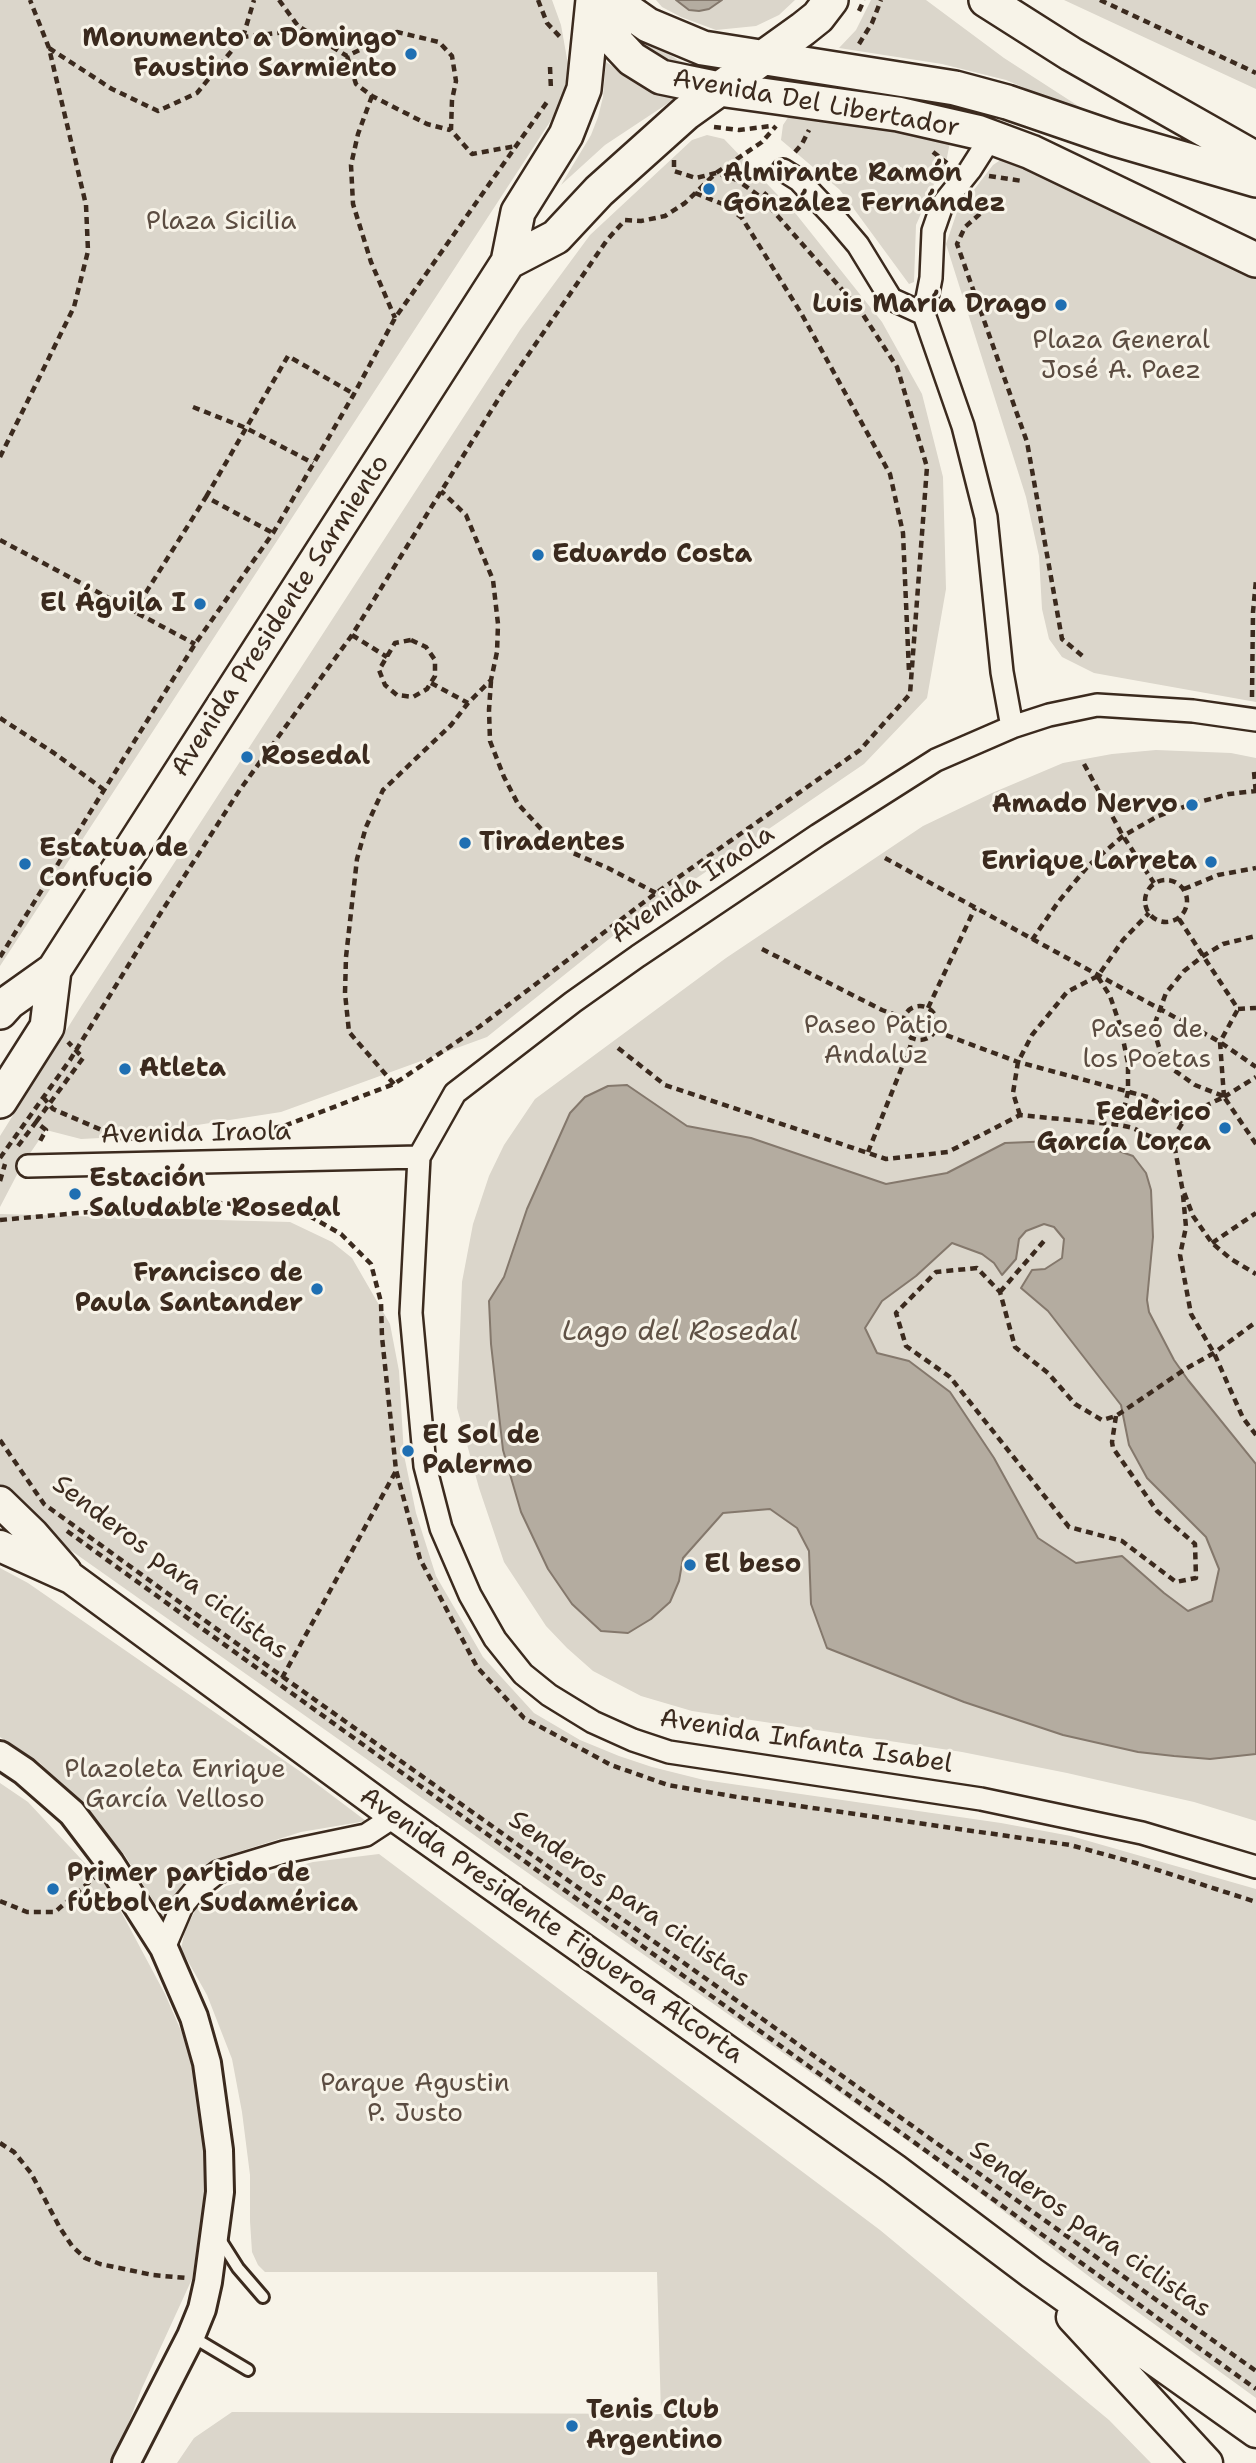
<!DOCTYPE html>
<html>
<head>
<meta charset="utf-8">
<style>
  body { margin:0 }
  canvas { display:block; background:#f7f3e8 }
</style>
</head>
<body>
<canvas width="1256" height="2463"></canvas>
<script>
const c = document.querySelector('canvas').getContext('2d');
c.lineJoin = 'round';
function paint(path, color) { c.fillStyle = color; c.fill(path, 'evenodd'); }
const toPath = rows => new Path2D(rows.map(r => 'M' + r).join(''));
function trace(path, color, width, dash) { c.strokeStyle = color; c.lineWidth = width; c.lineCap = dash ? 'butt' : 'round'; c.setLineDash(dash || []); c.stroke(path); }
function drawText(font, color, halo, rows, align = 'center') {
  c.font = font + ' "Shantell Sans",sans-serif'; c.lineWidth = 6; c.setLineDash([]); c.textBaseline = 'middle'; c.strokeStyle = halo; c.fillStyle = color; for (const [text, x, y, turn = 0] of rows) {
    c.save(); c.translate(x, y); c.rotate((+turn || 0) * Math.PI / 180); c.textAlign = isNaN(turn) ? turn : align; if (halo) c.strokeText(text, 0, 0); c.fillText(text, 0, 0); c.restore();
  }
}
const green = toPath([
  [0,0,552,0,561,25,569,70,559,108,0,966],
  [656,0,795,0,779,15,756,26,716,30,681,17,662,7],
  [871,0,926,0,1004,58,1100,120,1006,80,942,64,839,48,856,30],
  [1064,0,1256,0,1256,89,1135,33],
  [638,35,678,60,703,69,700,75,676,67,633,42],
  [606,62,642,85,676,98,605,145,561,185,591,135,598,117,603,97],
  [799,112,926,130,950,142,944,173,934,184,916,225,914,282,909,284,840,190,781,140,783,125,789,116],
  [707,135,724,139,796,214,882,322,922,394,943,477,946,589,927,698,864,764,619,931,487,1037,281,1112,120,1137,81,1139,46,1130,22,1165,0,1207,0,1136,82,1005,520,330,590,235,692,140],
  [1005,157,1256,271,1256,702,1094,673,1062,657,1049,639,1042,609,1039,556,1026,497,946,244,957,212,993,165],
  [1156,750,1231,753,1256,758,1256,1821,1194,1802,1067,1773,962,1752,692,1711,641,1696,593,1671,567,1648,546,1626,504,1562,479,1488,457,1408,462,1282,473,1224,489,1176,504,1145,535,1099,726,958,923,826,992,793,1063,763,1112,754],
  [0,1214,290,1222,332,1242,352,1258,390,1324,399,1371,404,1455,416,1513,436,1576,483,1657,534,1713,580,1740,619,1756,652,1767,704,1780,1001,1823,1071,1836,1256,1889,1256,2398,1095,2281,956,2175,66,1547,25,1513,0,1487],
  [0,1568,28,1583,301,1772,366,1821,301,1832,216,1859,182,1885,163,1916,124,1854,85,1810,40,1763,0,1737],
  [0,1783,28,1802,109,1889,165,1994,182,2033,196,2074,205,2126,208,2180,192,2279,142,2388,113,2463,0,2463],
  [379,1854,880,2230,1109,2420,1151,2463,177,2463,194,2438,232,2412,661,2414,657,2272,265,2272,258,2265,252,2252,250,2221,250,2175,242,2112,232,2059,207,1995,181,1949,185,1930,196,1909,226,1886,313,1862]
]);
const water = toPath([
  [676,0,722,0,709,9,699,11,689,10,676,0],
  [627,1085,687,1126,751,1138,886,1184,947,1173,1005,1143,1054,1141,1099,1144,1133,1156,1146,1173,1151,1190,1153,1237,1147,1300,1149,1312,1174,1360,1188,1380,1256,1464,1256,1754,1210,1759,1174,1756,1138,1752,1063,1735,964,1702,827,1648,811,1604,809,1551,797,1528,770,1509,723,1513,683,1558,679,1581,670,1602,651,1619,628,1633,601,1631,572,1604,548,1569,521,1512,503,1450,491,1344,489,1301,504,1277,527,1209,570,1113,585,1097,608,1086,627,1085],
  [1044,1224,1054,1227,1064,1239,1062,1258,1045,1269,1032,1270,1021,1288,1048,1311,1121,1405,1129,1445,1147,1478,1206,1537,1219,1569,1212,1601,1188,1611,1164,1593,1122,1556,1076,1563,1038,1538,994,1458,950,1392,909,1361,877,1353,865,1328,882,1301,916,1276,952,1243,982,1254,994,1263,1002,1275,1016,1259,1019,1239,1026,1231,1044,1224]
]);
const path = toPath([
  [279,0,298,26,347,56,397,32,439,42,452,56,456,81,452,100,451,130,472,154,516,146],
  [538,0,547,23,562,39],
  [1100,0,1256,73],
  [859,11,864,0],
  [243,37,254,0],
  [859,44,872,23,881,0],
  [49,48,112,89,158,111,197,93,243,37,303,30],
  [347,56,356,84,372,96,427,124,450,130],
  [550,67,551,90],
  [372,96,358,134,351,165,353,204,371,262,395,318],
  [714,127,739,130,771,126],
  [795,152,802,144,809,130],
  [933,152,947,163],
  [674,160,674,171,696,178,716,173,737,180,762,198,770,189],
  [989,176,1022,181],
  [695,193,725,205,742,218,801,313,890,474,903,533,909,672],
  [998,198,965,227,957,244,1027,442,1062,639,1085,658],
  [193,407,246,428,313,463],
  [0,457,74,307,88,251,86,205,49,48,30,0],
  [206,497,288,356,354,394],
  [0,540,195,644],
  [133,613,206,497,273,533],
  [352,635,387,657],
  [411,640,426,647,435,660,435,676,427,689,413,697,397,695,385,685,379,670,395,643,411,640],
  [491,681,489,710,490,741,504,777,518,804,542,830,573,853,608,868,656,893],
  [431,683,468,703],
  [1252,697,1253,612,1256,580],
  [0,718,54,753,103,789],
  [1084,764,1123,836,1154,883],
  [1254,772,1256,794],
  [885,858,1220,1042,1256,1067],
  '1145 901a21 21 0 1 1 42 0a21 21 0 1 1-42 0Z',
  [1184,889,1218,875,1256,868],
  [1179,919,1238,1009],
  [1032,940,1059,901,1088,866,1123,836,1158,816,1192,804,1229,794,1256,791],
  [762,949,882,1010,904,1018],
  [0,957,195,644,273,533,354,394,395,318,547,102],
  [1098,977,1110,996,1120,1025,1128,1063,1128,1092,1120,1125],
  '903 1023a17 17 0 1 1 34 0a17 17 0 1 1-34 0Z',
  [928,1008,975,908],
  [1238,1009,1256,1008],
  [935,1031,1018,1062,1148,1097,1167,1108,1182,1123],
  [618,1048,665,1085,886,1159,948,1152,1020,1115,1120,1125,1133,1128,1175,1149],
  [394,1084,349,1032,345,993,346,957,357,859,366,827,383,790,451,725,468,703,491,680,497,652,498,624,493,580,466,515,441,491],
  [1223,1096,1195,1085,1171,1068,1161,1054,1156,1037,1155,1023,1166,993,1184,971,1203,956,1223,944,1256,936],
  [43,1097,53,1109,120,1138,137,1139],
  [1224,1097,1220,1042,1238,1009],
  [1224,1097,1256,1077],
  [1020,1115,1013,1093,1018,1062,1032,1035,1067,992,1098,976,1123,940,1149,913],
  [36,1122,83,1058,68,1042],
  [226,1137,284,1126,394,1084,479,1027,656,893,860,750,910,694,927,467,897,367,860,310,762,198],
  [1256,1144,1224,1097,1188,1114,1178,1130,1175,1149,1182,1187,1193,1216,1212,1243,1231,1259,1256,1274],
  [18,1146,36,1122,46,1130,39,1143],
  [868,1152,910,1047,912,1038],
  [0,1158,70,1060,160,914,239,791,352,635,504,390,607,240,625,220,641,221,665,216,685,203,716,173,762,142,776,126],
  [0,1181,5,1164],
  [1183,1195,1186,1227,1180,1255,1191,1314,1214,1353,1243,1418,1256,1435],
  [0,1220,202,1202,269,1206,304,1213,341,1234,371,1264,381,1302,382,1337,396,1470,420,1559,477,1667,524,1718,565,1740,611,1765,668,1785,737,1797,1070,1845,1136,1863,1256,1902],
  [1212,1243,1256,1213],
  [1000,1292,1044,1241],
  [1116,1416,1112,1442,1113,1448,1157,1511,1195,1544,1196,1578,1176,1582,1122,1541,1069,1527,950,1377,906,1346,896,1313,936,1272,977,1268,1000,1292,1015,1347,1048,1373,1075,1404,1102,1420,1116,1416,1187,1368,1214,1353,1256,1322],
  [0,1440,44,1504,283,1677,1256,2371],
  [67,1531,1256,2389],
  [282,1678,396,1471],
  [0,1901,27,1912,55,1912,94,1878],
  [0,2143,14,2152,31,2173,60,2228,72,2246,85,2258,100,2264,153,2275,186,2278]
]);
const service = toPath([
  [219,2238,238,2268,263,2297],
  [191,2336,248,2370]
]);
const minor = toPath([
  [783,170,799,180,835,218,858,245,891,299,924,314,963,426,986,517,1002,672,1012,727],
  [924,314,931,278,933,231,942,205,970,170,991,137],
  [1256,720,1193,711,1097,705,1049,715,1012,727,936,760,818,835,638,956,573,1002,455,1093,419,1157,411,1313,425,1466,441,1528,470,1595,495,1639,523,1674,549,1695,593,1722,633,1740,669,1752,981,1799,1142,1833,1256,1867],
  [28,1166,419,1157],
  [164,1948,182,1906,196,1889,218,1872,284,1852,366,1835,395,1816]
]);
const tertiary = toPath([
  [0,1755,24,1771,72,1813,110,1863,164,1948,194,2017,207,2063,219,2150,220,2192,208,2282,202,2309,191,2336,126,2463]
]);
const secondary = toPath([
  [0,1502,33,1534,66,1572],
  [0,1546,71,1578,395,1816,894,2169,1032,2273,1256,2432],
  [1072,2317,1207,2463]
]);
const primary = toPath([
  [600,0,617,43,632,59,661,77,719,89,898,114,977,132,1031,152,1256,260],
  [612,0,648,25,703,48,955,88,1007,102,1115,139,1256,180],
  [986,0,1071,54,1256,159],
  [508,262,556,237,599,191,686,113,803,29,818,17,831,0],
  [0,1012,9,1002,54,970,508,262,518,212,566,135,584,89,593,0],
  [0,1101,47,1027,54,970]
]);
const markers = [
  [411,54,7,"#1f6fb2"],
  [709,189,7,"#1f6fb2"],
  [1061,305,7,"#1f6fb2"],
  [538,555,7,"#1f6fb2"],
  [200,604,7,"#1f6fb2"],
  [247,757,7,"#1f6fb2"],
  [1192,805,7,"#1f6fb2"],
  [465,843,7,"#1f6fb2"],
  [1211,862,7,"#1f6fb2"],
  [25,864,7,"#1f6fb2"],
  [125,1069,7,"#1f6fb2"],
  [1225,1128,7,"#1f6fb2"],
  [75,1194,7,"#1f6fb2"],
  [317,1289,7,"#1f6fb2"],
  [408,1451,7,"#1f6fb2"],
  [690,1565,7,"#1f6fb2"],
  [53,1889,7,"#1f6fb2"],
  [572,2426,7,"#1f6fb2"]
];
const poiNames = [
  ["Monumento a Domingo",397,39,"right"],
  ["Faustino Sarmiento",397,69,"right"],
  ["Almirante Ramón",723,174],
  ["González Fernández",723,204],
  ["Luis María Drago",1047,305,"right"],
  ["Eduardo Costa",552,555],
  ["El Águila I",186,604,"right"],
  ["Rosedal",261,757],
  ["Amado Nervo",1178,805,"right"],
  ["Tiradentes",479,843],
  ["Estatua de",39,849],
  ["Confucio",39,879],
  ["Enrique Larreta",1197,862,"right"],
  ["Atleta",139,1069],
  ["Federico",1211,1113,"right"],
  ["García Lorca",1211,1143,"right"],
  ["Estación",89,1179],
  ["Saludable Rosedal",89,1209],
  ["Francisco de",303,1274,"right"],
  ["Paula Santander",303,1304,"right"],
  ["El Sol de",422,1436],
  ["Palermo",422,1466],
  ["El beso",704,1565],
  ["Primer partido de",67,1874],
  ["fútbol en Sudamérica",67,1904],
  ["Tenis Club",586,2411],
  ["Argentino",586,2441]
];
const streetNames = [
  ["Avenida Del Libertador",816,104,10],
  ["Avenida Presidente Sarmiento",281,616,-57],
  ["Avenida Iraola",693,885,-34],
  ["Avenida Iraola",196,1134,-1],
  ["Senderos para ciclistas",170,1568,37],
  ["Avenida Infanta Isabel",806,1742,9],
  ["Senderos para ciclistas",629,1900,35],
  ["Avenida Presidente Figueroa Alcorta",551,1926,35],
  ["Senderos para ciclistas",1090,2230,35]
];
const parkNames = [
  ["Plaza Sicilia",221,222],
  ["Plaza General",1121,341],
  ["José A. Paez",1121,371],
  ["Paseo Patio",876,1026],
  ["Andaluz",876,1056],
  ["Paseo de",1147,1030],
  ["los Poetas",1147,1060],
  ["Plazoleta Enrique",175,1770],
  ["García Velloso",175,1800],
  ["Parque Agustin",415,2084],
  ["P. Justo",415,2114]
];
const waterNames = [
  ["Lago del Rosedal",680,1333]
];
paint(green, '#dbd6cb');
paint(water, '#b4aca0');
trace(water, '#84786c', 2);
trace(service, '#3b2a1e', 16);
trace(minor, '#3b2a1e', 26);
trace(tertiary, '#3b2a1e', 32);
trace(secondary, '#3b2a1e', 35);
trace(primary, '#3b2a1e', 38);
trace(path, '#3b2a1e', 4.5, [7, 5]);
trace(service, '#f7f3e8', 10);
trace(minor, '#f7f3e8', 21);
trace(tertiary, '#f7f3e8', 26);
trace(secondary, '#f7f3e8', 30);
trace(primary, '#f7f3e8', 33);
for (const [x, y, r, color] of markers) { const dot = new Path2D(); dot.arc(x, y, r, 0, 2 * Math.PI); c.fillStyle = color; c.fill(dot); trace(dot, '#f7f3e8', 2.5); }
drawText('bold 26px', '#3b2a1e', '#f7f3e8', poiNames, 'left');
drawText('26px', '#3b2a1e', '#f7f3e8', streetNames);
drawText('26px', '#5b4c41', '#f7f3e8', parkNames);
drawText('italic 28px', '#5f5145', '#f7f3e8', waterNames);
</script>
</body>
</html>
